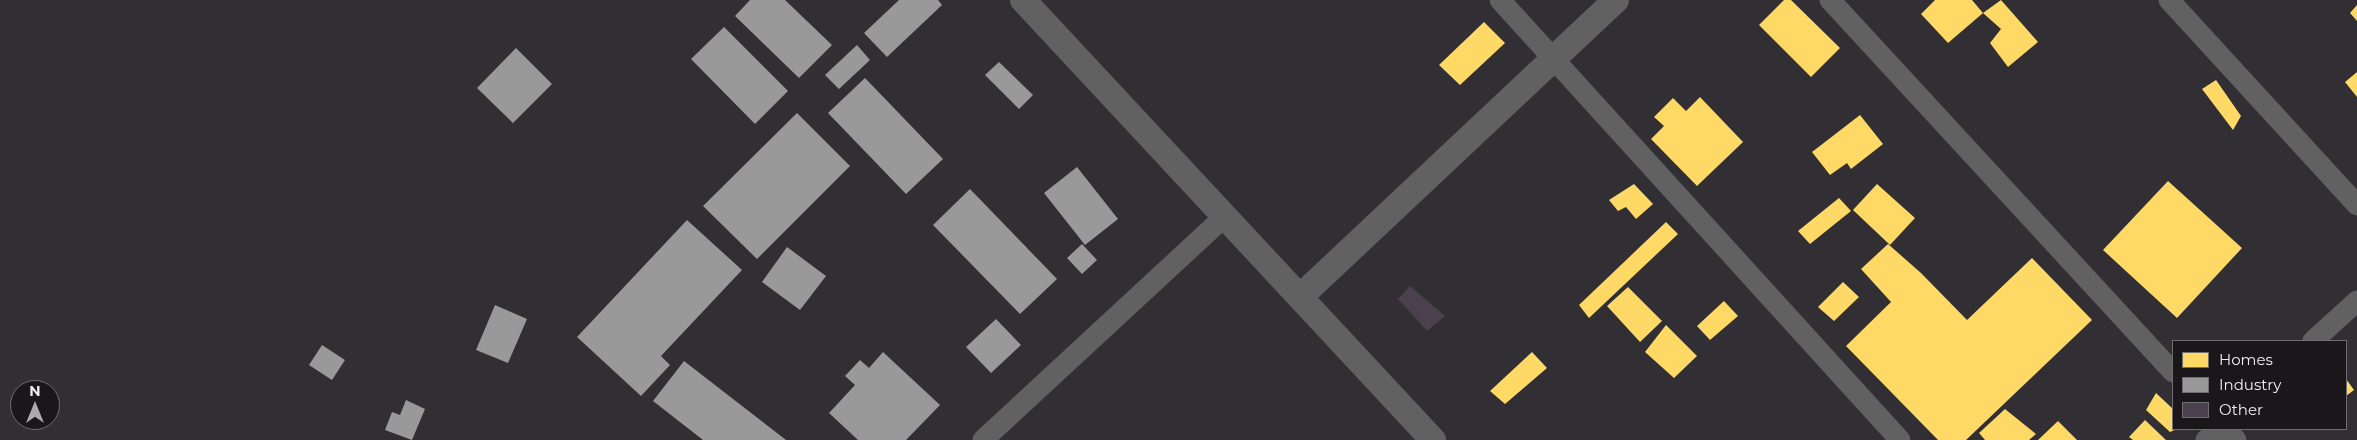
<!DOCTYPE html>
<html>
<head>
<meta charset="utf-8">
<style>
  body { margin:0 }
  #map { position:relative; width:2357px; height:440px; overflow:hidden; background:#312f33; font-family:Montserrat,sans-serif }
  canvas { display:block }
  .legend { position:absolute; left:2172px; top:340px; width:175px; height:90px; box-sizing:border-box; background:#19171a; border:1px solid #6f6d70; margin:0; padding:6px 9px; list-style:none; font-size:15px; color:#efedf0 }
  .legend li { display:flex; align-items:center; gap:10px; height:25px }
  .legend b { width:25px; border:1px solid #6f6d70 }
  .north { position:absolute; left:10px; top:380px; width:50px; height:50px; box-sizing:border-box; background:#19171a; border:1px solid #6f6d70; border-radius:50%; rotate:0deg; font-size:14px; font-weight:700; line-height:20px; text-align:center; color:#efedf0 }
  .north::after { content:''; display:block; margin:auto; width:18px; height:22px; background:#acaaae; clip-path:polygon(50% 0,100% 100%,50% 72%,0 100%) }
</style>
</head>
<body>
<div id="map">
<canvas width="2357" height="440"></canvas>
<ul class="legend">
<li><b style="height:14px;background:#ffd966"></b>Homes</li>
<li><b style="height:14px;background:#999"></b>Industry</li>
<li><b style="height:14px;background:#4b404e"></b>Other</li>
</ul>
<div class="north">N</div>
</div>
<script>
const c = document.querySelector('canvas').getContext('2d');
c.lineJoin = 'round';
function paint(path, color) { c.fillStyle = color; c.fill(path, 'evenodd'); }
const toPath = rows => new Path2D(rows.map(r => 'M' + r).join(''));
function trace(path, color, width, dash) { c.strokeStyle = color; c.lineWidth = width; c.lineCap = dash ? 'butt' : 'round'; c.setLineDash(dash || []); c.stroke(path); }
const homes = toPath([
  [1784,0,1791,0,1840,48,1811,77,1759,25],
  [1935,0,1972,0,1983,13,1948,43,1921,14],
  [2001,0,2038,42,2008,67,1990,43,2001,29,1983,13],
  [2357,5,2357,21,2350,13],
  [1484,22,1505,43,1460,85,1439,65],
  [2357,72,2357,97,2345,82],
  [2216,80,2241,116,2233,130,2202,89],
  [1700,97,1743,142,1697,186,1651,139,1664,126,1654,117,1673,98,1686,111],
  [1860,115,1883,144,1851,169,1847,163,1830,175,1812,152],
  [2168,181,2242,248,2177,318,2103,250],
  [1634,184,1653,204,1636,219,1626,207,1618,211,1609,200],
  [1877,184,1915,218,1890,245,1853,210],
  [1839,198,1851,211,1810,244,1798,231],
  [1666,222,1678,234,1589,318,1579,305],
  [1888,244,1921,273,1967,320,2032,258,2092,320,1966,440,1938,440,1846,346,1891,302,1861,269],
  [1843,282,1859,297,1834,321,1818,307],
  [1628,287,1662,321,1640,342,1607,306],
  [1724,301,1738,316,1710,340,1697,326],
  [1666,325,1697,356,1674,378,1645,352],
  [1532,352,1547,368,1505,404,1490,391],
  [2346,379,2354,390,2346,396],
  [2156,393,2173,409,2173,429,2177,429,2170,432,2146,410],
  [2005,409,2036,434,2029,440,1985,440,1979,433],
  [2145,420,2166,440,2133,440,2129,437],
  [2058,421,2077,440,2038,440]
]);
const industry = toPath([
  [750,0,785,0,832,45,799,78,735,16],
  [899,0,938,0,942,5,887,57,864,33],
  [724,27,788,91,755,124,691,59],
  [857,45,870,60,839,89,825,75],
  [516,48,552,84,513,123,477,88],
  [999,62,1033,95,1019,109,985,75],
  [865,78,943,159,906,194,828,113],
  [797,113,850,166,757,259,703,206],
  [1077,167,1118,219,1085,245,1044,193],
  [970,189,1057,279,1020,314,933,225],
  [687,220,742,270,661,356,670,365,641,396,577,337],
  [1082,244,1097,260,1082,274,1067,258],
  [787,247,826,276,800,310,762,282],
  [495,305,527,319,508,363,476,350],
  [996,319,1021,345,991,373,966,347],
  [322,345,345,360,332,380,309,365],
  [883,352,940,405,906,440,858,440,829,413,855,385,845,376,860,360,869,368],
  [684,361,786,440,703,440,653,401],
  [406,400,425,409,412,440,385,430,392,412,400,415]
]);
const building = toPath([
  [1410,286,1445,316,1427,331,1398,299]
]);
const minor = toPath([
  [1500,0,1900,440],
  [1830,0,2173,372],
  [2169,0,2357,205],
  [2313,341,2357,301],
  [2225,429,2236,440],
  [983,440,1224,217],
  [2206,440,2218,429]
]);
const tertiary = toPath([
  [1023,0,1433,440],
  [1300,297,1616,0]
]);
paint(homes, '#ffd966');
paint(industry, '#999');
paint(building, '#4b404e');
trace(minor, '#616161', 21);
trace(tertiary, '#616161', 26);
</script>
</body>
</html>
